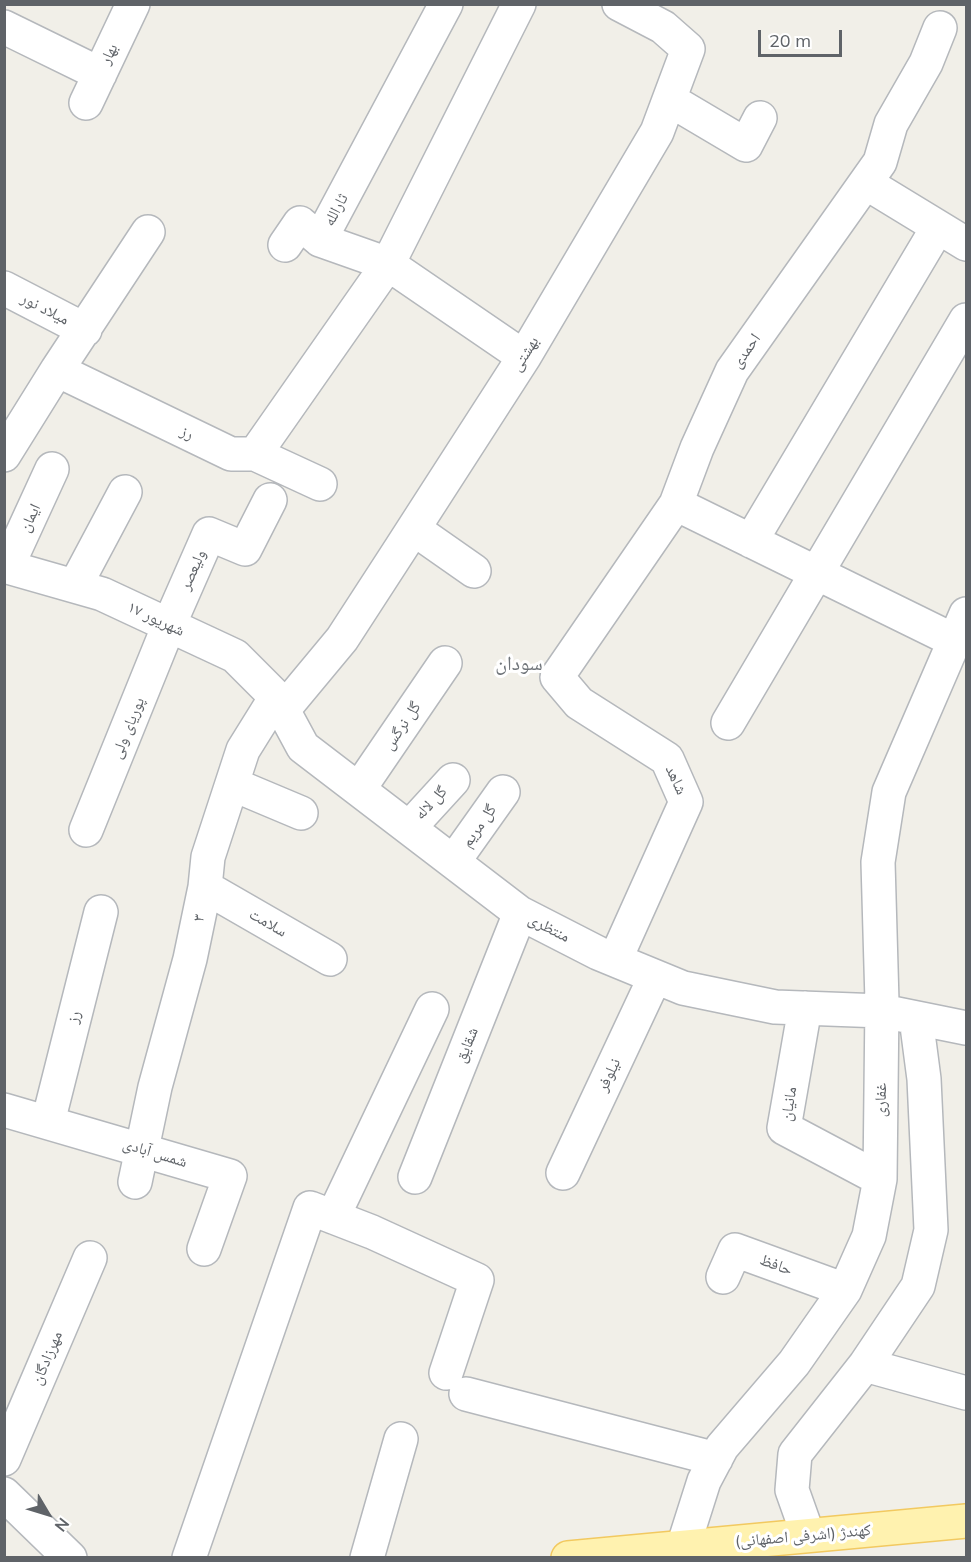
<!DOCTYPE html>
<html>
<head>
<meta charset="utf-8">
<style>
  body { margin:0 }
  #map { position:relative; width:971px; height:1562px; overflow:hidden; background:#f1efe8; font-family:Mulish,sans-serif }
  canvas { display:block }
  .frame { position:absolute; inset:0; border:6px solid #5f6368; pointer-events:none }
  .north { position:absolute; left:18px; top:1484px; width:60px; height:60px; -webkit-text-stroke:4px #fff; paint-order:stroke; rotate:128deg; font-size:16px; font-weight:700; line-height:24px; text-align:center; color:#5f6368 }
  .north::after { content:''; display:block; margin:auto; width:21px; height:27px; background:#5f6368; clip-path:polygon(50% 0,100% 100%,50% 72%,0 100%) }
  .scale { position:absolute; left:758px; top:30px; width:84px; height:27px; box-sizing:border-box; border:3px solid #5f6368; border-top:0; padding-left:8px; font-size:18px; line-height:21px; white-space:nowrap; color:#5f6368; -webkit-text-stroke:4px #fff; paint-order:stroke }
</style>
</head>
<body>
<div id="map">
<canvas width="971" height="1562"></canvas>
<div class="frame"></div>
<div class="north">N</div>
<div class="scale">20 m</div>
</div>
<script>
const c = document.querySelector('canvas').getContext('2d');
c.lineJoin = 'round';
const toPath = rows => new Path2D(rows.map(r => 'M' + r).join(''));
function trace(path, color, width, dash) { c.strokeStyle = color; c.lineWidth = width; c.lineCap = dash ? 'butt' : 'round'; c.setLineDash(dash || []); c.stroke(path); }
function drawText(font, color, halo, rows, align = 'center') {
  c.font = font + ' Mulish,"Noto Naskh Arabic",sans-serif'; c.lineWidth = 6; c.setLineDash([]); c.textBaseline = 'middle'; c.strokeStyle = halo; c.fillStyle = color; for (const [text, x, y, turn = 0] of rows) {
    c.save(); c.translate(x, y); c.rotate((+turn || 0) * Math.PI / 180); c.textAlign = isNaN(turn) ? turn : align; if (halo) c.strokeText(text, 0, 0); c.fillText(text, 0, 0); c.restore();
  }
}
const minor = toPath([
  [446,4,320,240,388,264,524,357],
  [4,27,100,74],
  [670,100,746,145,760,118],
  [86,103,133,4],
  [866,183,966,244],
  [285,245,300,223,320,240],
  [4,288,85,330],
  [57,370,148,232],
  [255,454,388,264,519,4],
  [4,455,57,370,231,454,255,454,320,484],
  [676,504,955,641],
  [414,529,474,571],
  [751,541,938,227],
  [4,566,102,594,235,656,276,697,303,747,520,913,598,953,683,988,775,1007,882,1011,966,1028],
  [7,567,52,469],
  [75,586,125,492],
  [283,710,342,639,401,548,524,357,657,132,688,49,663,27,619,4],
  [728,723,966,320],
  [232,784,301,813],
  [359,789,445,663],
  [410,827,453,780],
  [86,830,169,625,209,534,245,549,270,500],
  [454,861,503,792],
  [205,887,330,959],
  [615,960,686,802,667,759,579,703,557,677,676,504,697,448,732,371,880,162,891,124,926,63,940,28],
  [805,1008,784,1128,880,1179],
  [4,1110,230,1176,204,1249],
  [48,1122,101,912],
  [563,1173,655,977],
  [415,1177,520,913],
  [135,1182,155,1087,190,959,205,887,208,857,243,750,276,697],
  [333,1217,432,1009],
  [723,1277,735,1250,845,1290],
  [865,1365,966,1393],
  [466,1394,716,1459],
  [4,1459,90,1258],
  [4,1494,70,1558],
  [808,1535,792,1490,795,1454,865,1365,918,1286,931,1230,924,1079,916,1018],
  [683,1547,704,1481,722,1447,794,1363,845,1290,869,1236,880,1179,882,1002,878,862,889,792,966,614],
  [189,1558,310,1208,372,1232,477,1280,446,1373],
  [367,1558,401,1439]
]);
const major = toPath([
  [568,1558,966,1521]
]);
const streetNames = [
  ["بهار",109,54,-64],
  ["ثارالله",336,210,-62],
  ["میلاد نور",45,309,27],
  ["احمدی",746,351,-55],
  ["بهشتی",525,354,-58],
  ["رز",187,433,26],
  ["ایمان",30,518,-65],
  ["ولیعصر",193,570,-66],
  ["۱۷ شهریور",156,619,25],
  ["گل نرگس",402,726,-56],
  ["پوریای ولی",128,728,-68],
  ["شاهد",676,780,65],
  ["گل لاله",431,803,-47],
  ["گل مریم",479,826,-55],
  ["۳",199,918,-78],
  ["سلامت",268,923,30],
  ["منتظری",549,928,27],
  ["رز",74,1017,-76],
  ["شقایق",467,1045,-68],
  ["نیلوفر",609,1075,-65],
  ["غفاری",881,1100,-89],
  ["مانیان",789,1104,-81],
  ["شمس آبادی",155,1153,17],
  ["حافظ",776,1265,20],
  ["مهرزادگان",47,1358,-67],
  ["کهندژ (اشرفی اصفهانی)",803,1536,-5]
];
const quarterNames = [
  ["سودان",519,664]
];
trace(minor, '#b5b8bc', 36);
trace(major, '#f2c960', 36);
trace(minor, '#fff', 33);
trace(major, '#fff2af', 33);
drawText('16px', '#5f6368', '#fff', streetNames);
drawText('20px', '#70757a', '#fff', quarterNames);
</script>
</body>
</html>
